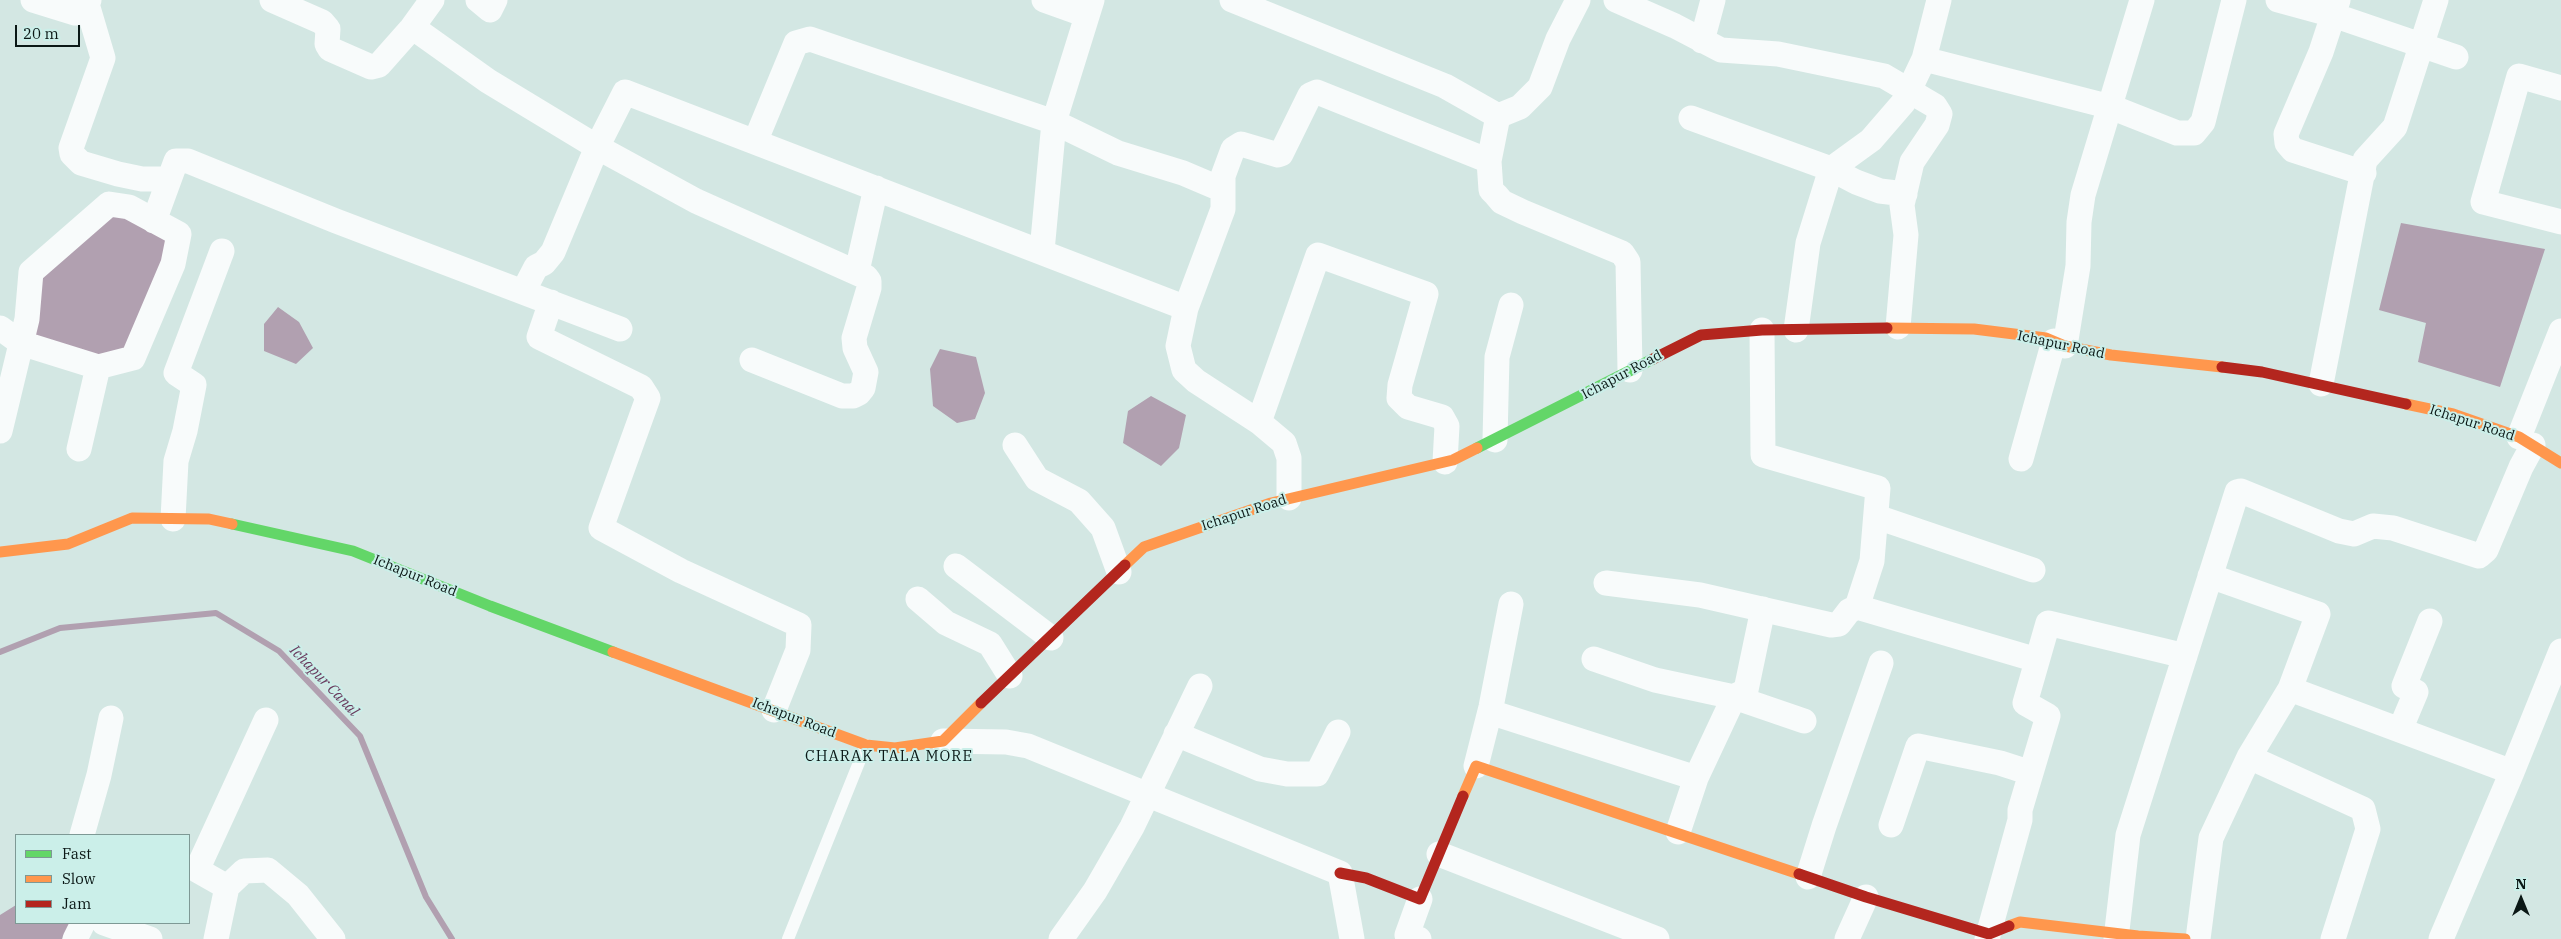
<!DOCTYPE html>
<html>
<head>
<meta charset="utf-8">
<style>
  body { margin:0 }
  #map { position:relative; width:2561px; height:939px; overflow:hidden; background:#d3e7e3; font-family:"IBM Plex Serif",serif }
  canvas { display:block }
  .legend { position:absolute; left:15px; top:834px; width:175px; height:90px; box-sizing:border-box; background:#cbefe9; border:1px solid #7e9995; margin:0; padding:6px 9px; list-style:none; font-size:15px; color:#0b1816 }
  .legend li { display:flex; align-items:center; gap:10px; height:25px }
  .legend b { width:25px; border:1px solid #7e9995 }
  .north { position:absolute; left:2496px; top:874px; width:50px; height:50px; -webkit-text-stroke:4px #cbefe9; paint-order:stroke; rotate:0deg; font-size:14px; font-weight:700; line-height:20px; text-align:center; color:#0b1816 }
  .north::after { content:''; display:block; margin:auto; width:18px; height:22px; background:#0b1816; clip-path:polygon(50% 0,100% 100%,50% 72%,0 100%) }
  .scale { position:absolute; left:15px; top:25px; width:65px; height:22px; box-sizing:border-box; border:2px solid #0b1816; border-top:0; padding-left:6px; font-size:15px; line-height:18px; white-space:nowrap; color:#0b1816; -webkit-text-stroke:4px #cbefe9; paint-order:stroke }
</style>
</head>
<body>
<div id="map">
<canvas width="2561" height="939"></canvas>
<ul class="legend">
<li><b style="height:6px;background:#63d668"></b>Fast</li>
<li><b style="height:6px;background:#ff974d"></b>Slow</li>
<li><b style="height:6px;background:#b3261e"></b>Jam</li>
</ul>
<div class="north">N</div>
<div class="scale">20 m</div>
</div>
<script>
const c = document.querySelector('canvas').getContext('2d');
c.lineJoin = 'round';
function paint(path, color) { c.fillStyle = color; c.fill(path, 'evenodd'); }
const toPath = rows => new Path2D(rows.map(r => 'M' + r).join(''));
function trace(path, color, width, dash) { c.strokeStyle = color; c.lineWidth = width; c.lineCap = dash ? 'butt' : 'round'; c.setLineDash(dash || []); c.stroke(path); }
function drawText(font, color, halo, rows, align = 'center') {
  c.font = font + ' "IBM Plex Serif",serif'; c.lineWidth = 4; c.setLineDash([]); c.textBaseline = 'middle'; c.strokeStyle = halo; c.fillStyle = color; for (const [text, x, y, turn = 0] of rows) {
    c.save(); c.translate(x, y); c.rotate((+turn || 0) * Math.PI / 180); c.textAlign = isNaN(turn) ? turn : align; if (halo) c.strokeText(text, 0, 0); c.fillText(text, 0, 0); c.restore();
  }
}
const water = toPath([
  [126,213,167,233,169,260,127,350,103,361,34,339,33,299,48,265,111,217],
  [2401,223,2545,249,2500,387,2418,362,2426,323,2379,310],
  [278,307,299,322,313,348,296,364,264,351,264,324],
  [940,349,976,357,985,393,975,419,957,423,933,406,930,369],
  [1151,396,1186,415,1179,448,1161,466,1123,443,1128,411],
  [16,905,16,923,70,923,62,939,0,939,0,915]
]);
const stream = toPath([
  [0,652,60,628,216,613,279,651,360,736,426,897,452,939]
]);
const lane = toPath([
  [788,939,866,745]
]);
const street = toPath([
  [33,0,75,13,89,0],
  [272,0,322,22,328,29,327,44,330,49,371,67,379,65,410,30,415,29,488,81,597,147,696,201,866,277,869,281,869,288,854,338,855,348,866,372,863,388,859,393,853,396,842,396,752,360],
  [478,0,490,10,495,0],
  [1044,0,1086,15],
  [1232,0,1445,86,1498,116,1520,107,1540,87,1558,39,1578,0],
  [1616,0,1675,26,1721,50,1778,54,1884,76,1935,106,1940,114,1937,125,1912,162,1902,205,1906,235,1898,327],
  [2278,0,2333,15,2456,57],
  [2338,0,2321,52,2286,134,2287,143,2293,150,2364,173],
  [87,4,103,58,71,148,72,154,81,163,118,174,142,179,169,179],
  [411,29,432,0],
  [1702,41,1713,0],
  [1924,59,2111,107,2177,133,2194,133,2203,122,2234,0],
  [2561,88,2519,76,2483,202,2561,222],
  [1498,116,1489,161,1491,190,1496,195,1502,202,1523,212,1622,253,1628,262,1630,370],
  [1691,118,1831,169,1856,182,1880,191,1905,194],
  [755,142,796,43,810,39,1054,122,1118,153,1183,173,1223,190],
  [154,221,176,161,188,161,336,221,620,329],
  [1042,251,1054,122,1092,0],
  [857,271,876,188],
  [523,292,536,267,544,263,553,252,597,147,625,92,1186,308],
  [551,302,539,337,641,387,648,398,601,528,681,571,799,625,798,650,774,710],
  [0,328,21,343,98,367,79,449],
  [1762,330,1763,455,1878,488,1872,561,1857,607],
  [1796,330,1808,243,1831,169,1871,140,1903,103,1924,59,1939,0],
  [2065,346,2078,266,2079,222,2083,195,2142,0],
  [2321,384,2365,160,2395,127,2436,0],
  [1259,422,1318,255,1426,294,1400,385,1399,398,1408,407,1442,417,1447,426,1445,462],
  [0,431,27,319,31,272,109,204,129,207,179,234,173,264,133,358,98,367],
  [2519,437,2561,331],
  [1495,440,1497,357,1511,305],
  [1015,445,1037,479,1079,501,1103,528,1119,572],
  [2021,459,2054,341],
  [1289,498,1289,458,1284,443,1259,422,1196,381,1184,370,1178,346,1186,308,1223,209,1223,176,1233,149,1241,144,1278,155,1281,154,1310,95,1317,92,1489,161],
  [1877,517,2033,570],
  [173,519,176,461,185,431,194,385,176,373,222,251],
  [956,566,1051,638],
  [1606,583,1700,595,1831,625,1839,624,1849,611,1857,607,2037,660],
  [918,599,946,623,990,644,1010,676],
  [1594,659,1655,680,1734,697,1804,721],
  [2290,689,2512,772,2561,651],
  [1490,712,1696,778],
  [266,720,197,870,227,887,244,871,268,870,298,895,333,939],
  [2400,730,2416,692,2404,686,2430,621],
  [1176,734,1260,769,1287,774,1317,774,1338,732],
  [943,741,1006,742,1028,746,1340,873,1352,939],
  [2249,757,2363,809,2368,829,2333,939],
  [1476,766,1491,707,1511,604],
  [1891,825,1918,746,2000,763,2031,773],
  [1678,832,1696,778,1734,697,1746,690,1763,609],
  [82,835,99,775,111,718],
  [1439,854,1657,939],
  [1808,877,1824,826,1881,663],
  [104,923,150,939],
  [75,939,83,923],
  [216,939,227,887],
  [1061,939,1095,891,1132,827,1200,686],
  [1419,939,1407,935,1420,899],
  [1847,939,1866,897],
  [1987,939,2020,820,2020,810,2048,716,2025,703,2048,623,2185,656],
  [2116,939,2128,835,2237,492,2241,491,2339,531,2354,534,2373,526,2393,528,2479,556,2486,550,2521,467,2533,445],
  [2198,939,2211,838,2249,757,2290,689,2318,614,2210,576],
  [2441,939,2512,772]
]);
const fast = toPath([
  [1477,448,1653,359],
  [232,524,353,551,490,606,613,652]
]);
const slow = toPath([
  [1887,328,1974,329,2046,338,2065,346,2111,355,2222,367],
  [2406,404,2453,414,2519,437,2561,463],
  [0,552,68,544,132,518,209,519,232,524],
  [1125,565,1144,547,1271,503,1453,460,1477,448],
  [613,652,866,745,895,748,943,741,981,703],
  [1463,796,1476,766,1799,874],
  [2009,926,2020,922,2138,936,2185,939]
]);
const jam = toPath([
  [1653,359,1701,335,1762,330,1887,328],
  [2222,367,2262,372,2406,404],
  [981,703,1125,565],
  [1340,873,1366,878,1420,899,1463,796],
  [1799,874,1866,897,1989,934,2009,926]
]);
const streetNames = [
  ["Ichapur Road",2061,345,12],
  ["Ichapur Road",1622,375,-28],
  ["Ichapur Road",2472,423,18],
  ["Ichapur Road",1244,513,-18],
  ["Ichapur Road",415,576,22],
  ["Ichapur Road",794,718,21]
];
const waterNames = [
  ["Ichapur Canal",324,681,46]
];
const neighbourhoodNames = [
  ["CHARAK TALA MORE",889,757]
];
paint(water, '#b1a0b0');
trace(stream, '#b1a0b0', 6);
trace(lane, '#f8fbfb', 12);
trace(street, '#f8fbfb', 25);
trace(fast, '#63d668', 11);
trace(slow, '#ff974d', 11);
trace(jam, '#b3261e', 11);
drawText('14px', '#0b1816', '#cbefe9', streetNames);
drawText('italic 15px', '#6a3b5e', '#cbefe9', waterNames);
c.letterSpacing = '1px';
drawText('15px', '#0b1816', '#cbefe9', neighbourhoodNames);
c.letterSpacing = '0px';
</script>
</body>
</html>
